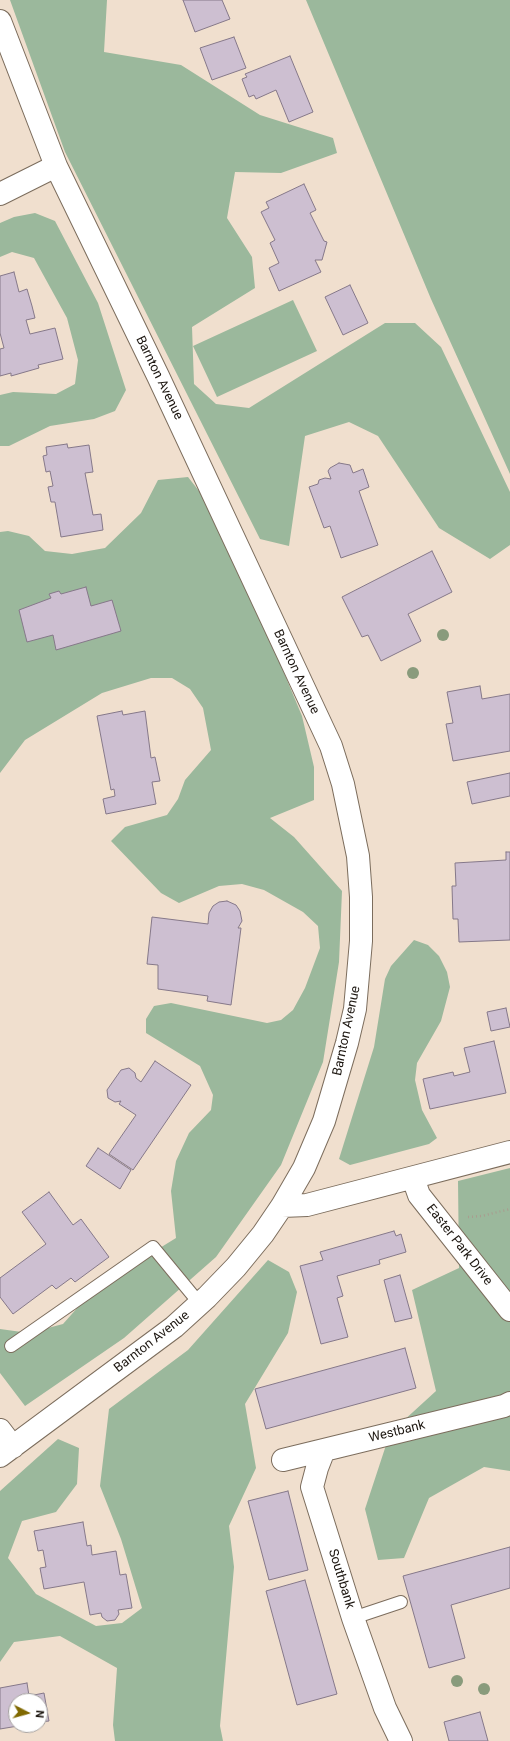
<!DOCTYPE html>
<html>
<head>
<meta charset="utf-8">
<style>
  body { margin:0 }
  #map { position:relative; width:510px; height:1741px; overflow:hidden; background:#f0dfce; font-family:Roboto,sans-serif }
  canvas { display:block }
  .north { position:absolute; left:8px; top:1693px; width:40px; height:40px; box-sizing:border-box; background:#fff; border:1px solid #a5a2a0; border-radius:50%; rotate:96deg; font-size:11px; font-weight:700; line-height:16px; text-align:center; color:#1d1711 }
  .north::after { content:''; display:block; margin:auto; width:14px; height:18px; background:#806901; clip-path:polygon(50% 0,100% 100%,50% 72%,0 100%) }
</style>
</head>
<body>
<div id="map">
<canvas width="510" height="1741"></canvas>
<div class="north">N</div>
</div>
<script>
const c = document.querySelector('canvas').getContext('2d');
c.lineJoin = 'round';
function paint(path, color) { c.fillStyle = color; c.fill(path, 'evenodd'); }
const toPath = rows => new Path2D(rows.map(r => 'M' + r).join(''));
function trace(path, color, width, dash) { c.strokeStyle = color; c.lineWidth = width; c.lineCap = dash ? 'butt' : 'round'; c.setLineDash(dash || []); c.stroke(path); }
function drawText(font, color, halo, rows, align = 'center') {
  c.font = font + ' Roboto,sans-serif'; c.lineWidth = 4; c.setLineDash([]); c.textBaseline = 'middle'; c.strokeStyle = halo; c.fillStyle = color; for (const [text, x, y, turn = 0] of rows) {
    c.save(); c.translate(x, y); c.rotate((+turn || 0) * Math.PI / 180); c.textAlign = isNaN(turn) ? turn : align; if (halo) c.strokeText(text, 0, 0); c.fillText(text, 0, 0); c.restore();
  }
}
const green = toPath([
  [10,0,107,0,104,52,181,65,260,115,333,138,337,153,281,173,235,172,227,218,252,257,255,288,192,327,194,384,216,404,249,408,385,323,415,323,441,347,510,492,510,545,490,559,439,528,378,436,349,422,305,436,289,546,260,539,65,152],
  [306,0,510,0,510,474,431,299],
  [35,213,55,221,98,303,126,390,115,411,94,419,50,426,9,446,0,446,0,395,13,392,56,394,75,384,78,360,67,318,34,258,12,252,0,257,0,223,14,217],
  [293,300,317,351,217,397,193,346],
  [188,477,210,505,245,579,302,716,314,767,314,800,270,818,294,837,342,891,339,962,323,1062,281,1165,216,1257,124,1338,25,1406,0,1373,0,1329,29,1333,63,1324,95,1288,176,1238,171,1191,176,1161,189,1133,211,1110,213,1095,200,1066,146,1033,146,1019,154,1006,171,1003,267,1023,281,1020,293,1010,305,988,320,948,318,926,303,912,264,890,242,884,219,886,179,903,161,893,111,841,125,827,167,815,178,799,185,780,211,750,203,708,190,689,172,678,151,678,102,693,25,740,0,773,0,532,8,531,29,536,45,551,72,554,105,548,141,513,158,480],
  [414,940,428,945,439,956,447,972,450,987,441,1021,417,1063,415,1080,422,1110,437,1138,429,1144,350,1165,339,1159,374,1047,385,979,391,966],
  [510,1168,510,1471,484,1467,429,1498,404,1558,378,1560,365,1509,390,1433,436,1391,412,1290,459,1268,458,1181],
  [268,1260,289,1272,297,1292,288,1333,245,1404,256,1468,229,1526,234,1567,220,1726,223,1741,115,1741,113,1725,117,1668,60,1636,14,1642,0,1662,0,1491,58,1439,79,1448,77,1484,56,1512,22,1521,8,1558,36,1594,96,1626,122,1623,142,1608,121,1539,100,1486,109,1409,188,1350]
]);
const building = toPath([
  [183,0,222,0,230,19,195,32,183,0],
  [234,37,246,68,212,80,200,48,234,37],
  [290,56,313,112,289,122,276,90,256,99,254,95,249,97,242,79,247,77,245,74,290,56],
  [304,184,316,210,310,213,324,241,327,242,322,260,315,260,321,272,279,291,269,268,279,263,270,243,275,240,261,212,269,208,266,202,304,184],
  [14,272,19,292,27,289,32,306,35,318,26,320,30,334,55,328,63,359,38,365,39,368,11,376,11,373,0,376,0,349,4,348,0,333,0,276,14,272],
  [350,285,368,323,343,335,325,297,350,285],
  [67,444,68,448,89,445,93,472,85,473,93,515,101,514,103,530,61,537,55,502,51,502,48,487,53,486,50,471,46,472,43,456,47,455,46,447,67,444],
  [339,463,350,465,353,473,363,469,369,487,359,491,378,545,341,558,330,526,324,528,309,487,318,484,319,480,325,478,331,479,328,471,330,468,339,463],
  [432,551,452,592,408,614,421,641,381,661,368,635,362,637,342,597,432,551],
  [86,587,91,606,112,600,121,631,56,650,53,635,27,642,19,610,51,598,49,594,59,591,61,594,86,587],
  [480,686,482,699,510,694,510,751,453,761,446,724,453,723,447,692,480,686],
  [122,711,123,715,145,711,151,758,155,757,160,781,152,782,156,804,106,814,103,799,115,796,114,789,111,790,97,716,122,711],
  [510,773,510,796,472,804,467,782,510,773],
  [506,852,510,852,510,940,459,942,458,919,453,919,452,886,456,886,455,863,506,860,506,852],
  [227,901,236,905,240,911,242,921,238,928,241,928,231,1005,207,1001,208,996,158,989,158,965,147,964,152,917,208,924,209,913,213,906,219,902,227,901],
  [506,1008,510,1027,491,1031,487,1012,506,1008],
  [494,1041,506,1093,430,1109,423,1079,453,1072,454,1076,470,1072,464,1048,494,1041],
  [155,1061,191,1085,133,1170,109,1154,136,1115,119,1104,121,1101,115,1102,108,1098,107,1090,121,1070,129,1068,135,1073,136,1078,141,1082,155,1061],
  [98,1148,131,1170,120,1189,86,1166,98,1148],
  [49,1192,73,1225,81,1219,109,1257,75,1282,71,1278,56,1289,52,1285,13,1314,0,1297,0,1278,46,1244,22,1212,49,1192],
  [394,1231,396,1236,401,1234,406,1252,379,1260,380,1264,337,1276,343,1296,337,1298,348,1337,321,1344,300,1266,323,1260,320,1252,394,1231],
  [400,1275,412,1318,395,1322,384,1280,400,1275],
  [405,1348,416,1388,266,1429,255,1389,405,1348],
  [288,1491,308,1570,269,1580,248,1501,288,1491],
  [83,1522,87,1546,91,1545,92,1555,116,1551,120,1575,126,1574,132,1608,118,1610,119,1614,115,1620,107,1621,102,1617,101,1613,90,1615,84,1582,44,1589,40,1568,46,1567,43,1550,38,1551,34,1531,83,1522],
  [510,1547,510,1588,451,1605,465,1658,429,1668,403,1576,510,1547],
  [305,1580,337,1694,297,1705,266,1591,305,1580],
  [27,1683,29,1696,44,1693,49,1721,40,1722,40,1701,16,1701,16,1725,24,1725,0,1729,0,1688,27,1683],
  [480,1712,488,1741,449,1741,444,1722,480,1712]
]);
const path = toPath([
  [468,1217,482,1216,510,1209]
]);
const service = toPath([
  [11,1346,153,1247,200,1304],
  [353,1618,401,1602]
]);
const minor = toPath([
  [0,21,56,166,158,376,331,746,343,784,358,856,361,897,361,941,355,1009,347,1043,324,1121,304,1168,282,1206,263,1234,236,1267,207,1297,174,1327,0,1456],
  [0,194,56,166],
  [413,1178,419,1195,510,1310],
  [282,1206,307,1205,510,1152],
  [0,1430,13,1447],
  [324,1450,317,1468,312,1487,353,1618,385,1708,401,1741],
  [283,1460,504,1406,510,1403]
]);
const trees = [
  [443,635],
  [413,673],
  [457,1681],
  [484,1689]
];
const streetNames = [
  ["Barnton Avenue",159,378,64],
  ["Barnton Avenue",296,672,65],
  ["Barnton Avenue",347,1031,-78],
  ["Easter Park Drive",459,1245,52],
  ["Barnton Avenue",152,1342,-38],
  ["Westbank",397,1432,-14],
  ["Southbank",341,1579,73]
];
paint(green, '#9bb89c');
paint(building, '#cdbfd1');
trace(building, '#857889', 1);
trace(service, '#7c6d5d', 14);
trace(minor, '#7c6d5d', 24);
trace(path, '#a99c8f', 2.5, [1, 3]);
trace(service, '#fff', 12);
trace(minor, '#fff', 22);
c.fillStyle = '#899b7c';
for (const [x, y] of trees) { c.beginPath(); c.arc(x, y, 6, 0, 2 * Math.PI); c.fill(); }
drawText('13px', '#1d1711', '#fff', streetNames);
</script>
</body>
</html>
